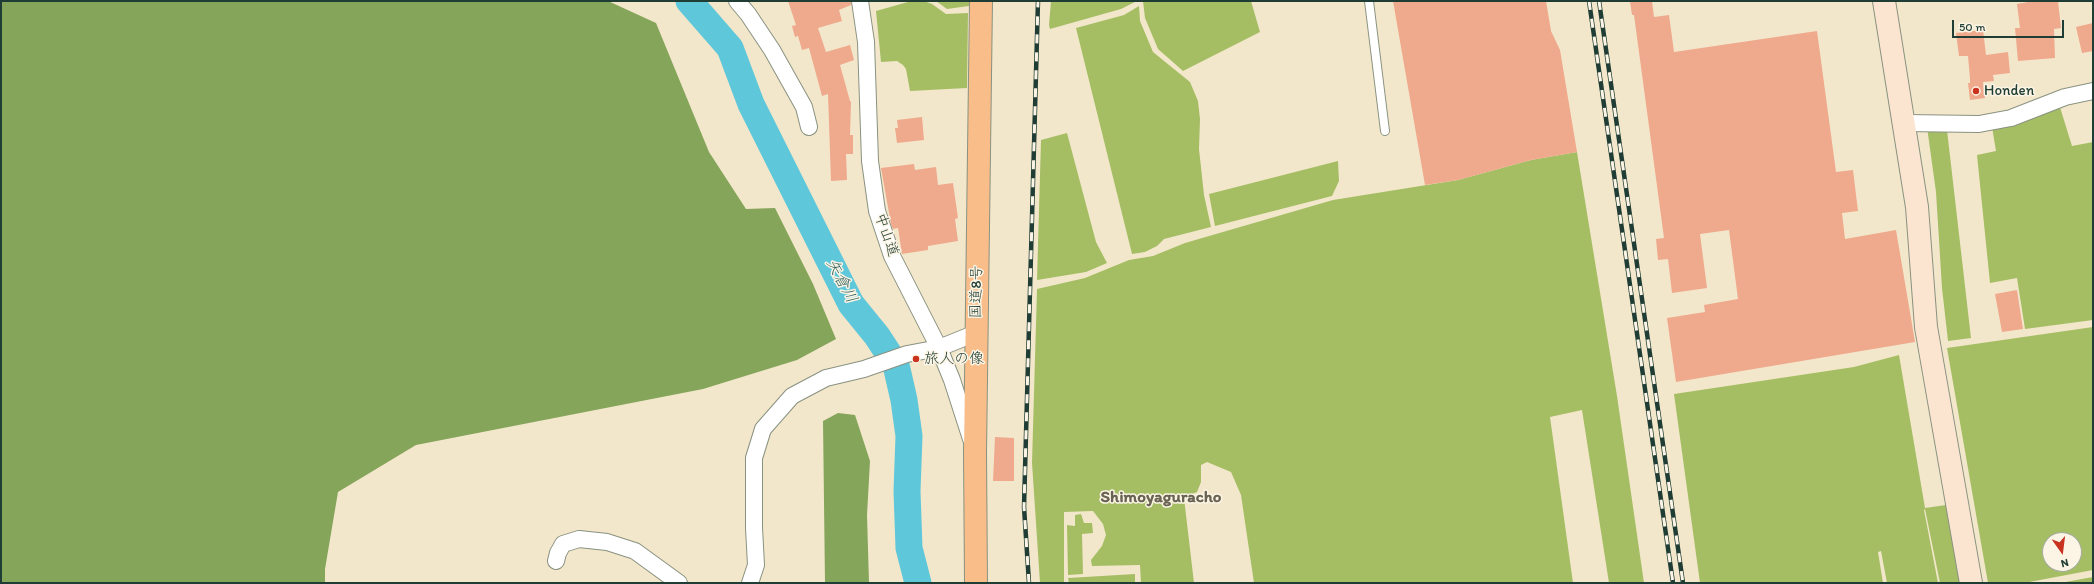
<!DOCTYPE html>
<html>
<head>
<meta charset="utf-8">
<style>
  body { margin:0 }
  #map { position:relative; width:2094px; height:584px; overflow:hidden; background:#f3e7cb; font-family:Itim,sans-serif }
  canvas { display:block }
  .frame { position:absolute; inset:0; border:2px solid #1f3d34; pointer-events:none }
  .north { position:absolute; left:2042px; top:532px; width:40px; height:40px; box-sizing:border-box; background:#fcf5e5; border:1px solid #a4ab9e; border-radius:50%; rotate:166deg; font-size:11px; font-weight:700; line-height:16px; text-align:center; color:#1f3d34 }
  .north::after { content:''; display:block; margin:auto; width:14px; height:18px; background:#c8321e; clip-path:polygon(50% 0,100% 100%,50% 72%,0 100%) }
  .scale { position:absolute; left:1952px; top:20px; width:112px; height:18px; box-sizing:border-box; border:2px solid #1f3d34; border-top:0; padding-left:5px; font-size:12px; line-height:14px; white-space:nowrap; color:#1f3d34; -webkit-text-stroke:3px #fcf5e5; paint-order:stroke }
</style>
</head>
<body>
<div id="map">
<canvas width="2094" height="584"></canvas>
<div class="frame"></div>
<div class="north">N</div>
<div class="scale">50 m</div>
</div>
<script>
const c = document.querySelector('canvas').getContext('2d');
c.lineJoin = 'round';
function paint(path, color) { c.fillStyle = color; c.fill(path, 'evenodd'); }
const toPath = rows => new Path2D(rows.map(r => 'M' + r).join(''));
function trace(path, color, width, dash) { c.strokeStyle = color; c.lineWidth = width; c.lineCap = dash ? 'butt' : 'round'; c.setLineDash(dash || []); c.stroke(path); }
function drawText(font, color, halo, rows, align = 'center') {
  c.font = font + ' Itim,"Klee One",sans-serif'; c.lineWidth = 3; c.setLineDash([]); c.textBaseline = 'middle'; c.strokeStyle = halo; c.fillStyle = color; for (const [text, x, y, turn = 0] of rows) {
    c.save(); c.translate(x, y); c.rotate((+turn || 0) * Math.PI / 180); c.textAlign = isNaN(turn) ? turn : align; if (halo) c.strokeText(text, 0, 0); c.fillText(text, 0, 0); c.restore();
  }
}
const green = toPath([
  [924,1,932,4,946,14,968,13,967,88,910,91,906,69,903,65,897,61,881,62,876,11,908,2],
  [936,1,969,1,969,6,947,9],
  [1051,1,1134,1,1135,2,1121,9,1050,29,1049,25],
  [1143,1,1251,1,1260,32,1183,71,1158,49,1145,18],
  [1139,6,1140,21,1153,52,1190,82,1198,101,1200,119,1199,149,1204,195,1211,227,1164,239,1157,246,1145,252,1132,254,1076,28,1124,15],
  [2059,104,2072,146,2093,142,2093,320,2025,329,2017,278,1990,283,1977,155,1996,151,1992,127],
  [1927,127,1947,130,1971,338,1948,341,1942,288,1936,192],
  [1067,133,1096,242,1107,263,1086,272,1037,280,1041,140],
  [1577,152,1617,396,1644,583,1609,583,1582,410,1550,417,1573,583,1254,583,1241,495,1231,472,1207,462,1201,465,1201,482,1197,492,1184,498,1194,583,1141,583,1140,565,1092,566,1091,560,1102,546,1106,535,1103,524,1093,511,1064,512,1064,583,1040,583,1032,463,1037,289,1085,278,1129,260,1153,256,1185,243,1333,200,1458,180,1531,160],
  [1338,161,1339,181,1332,196,1215,226,1209,194],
  [2093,327,2093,570,2024,583,1988,583,1947,348],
  [2050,540,2074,540,2074,564,2050,564],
  [1899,355,1925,508,1946,505,1961,583,1940,583,1925,509,1924,510,1938,583,1887,583,1881,551,1878,552,1883,583,1700,583,1674,394,1854,367],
  [1081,514,1084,523,1092,523,1093,533,1082,534,1083,574,1068,575,1067,525,1075,526,1075,515],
  [1135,574,1135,583,1069,583,1068,578],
  [2093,577,2093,583,2060,583]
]);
const forest = toPath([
  [1,1,608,1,656,23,709,152,746,209,775,208,813,284,836,339,797,360,703,389,416,445,338,492,325,569,325,583,1,583],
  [838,413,855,415,870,461,867,515,869,583,825,583,823,421]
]);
const river = toPath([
  [689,1,730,48,751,104,851,304,877,336,896,365,904,400,909,436,907,491,909,548,918,583]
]);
const building = toPath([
  [788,1,851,1,851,5,839,10,842,21,818,28,826,52,850,45,854,60,840,65,850,101,851,102,850,135,853,135,853,154,846,154,847,180,831,181,828,94,822,96,809,48,802,50,798,36,795,37,792,26,796,25],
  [1393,1,1546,1,1551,31,1560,50,1577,152,1531,160,1458,180,1425,185],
  [1630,1,1652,1,1654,17,1669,15,1674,52,1817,31,1836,172,1853,170,1858,211,1842,213,1845,239,1896,230,1915,342,1676,382,1667,318,1705,312,1704,305,1738,299,1729,230,1700,234,1707,288,1672,293,1668,259,1658,260,1656,239,1664,238,1634,15,1632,15],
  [2034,1,2058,1,2061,28,2054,29,2055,58,2018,61,2015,28,2020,28,2017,4],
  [2093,23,2093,51,2082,53,2076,27],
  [1983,30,1986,55,2008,52,2010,73,1993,75,1994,81,1983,82,1985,98,1970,100,1968,83,1970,83,1970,79,1968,56,1959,56,1956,33],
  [922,117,924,140,897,143,895,128,898,128,897,120],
  [914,164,915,170,936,167,938,185,953,183,958,218,955,219,958,241,928,246,928,250,902,254,898,228,893,229,891,224,881,168],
  [2017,290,2023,329,2002,332,1995,294],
  [995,437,1014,438,1014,481,993,481]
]);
const lane = toPath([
  [1369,1,1385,131]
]);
const street = toPath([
  [737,1,748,14,772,50,804,107,809,127],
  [860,1,866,42,870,161,877,211,892,256,939,348,952,380,971,439],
  [1905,123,1979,124,2011,118,2065,97,2093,91],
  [556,561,558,553,563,544,579,539,607,542,635,551,679,583],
  [750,583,756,565,754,528,754,458,763,429,792,396,826,378,864,369,907,354,939,348,976,333]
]);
const secondary = toPath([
  [1884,1,1917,207,1926,327,1971,583]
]);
const highway = toPath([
  [976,583,975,453,981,1]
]);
const rail = toPath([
  [1589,1,1673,583],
  [1599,1,1683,583],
  [1029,583,1024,507,1038,1]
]);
const markers = [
  [1976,91,4,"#c8321e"],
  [916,359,4,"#c8321e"]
];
const poiNames = [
  ["Honden",1984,91],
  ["旅人の像",924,359]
];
const streetNames = [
  ["中山道",886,235,71],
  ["国道8号",977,292,-89]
];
const waterNames = [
  ["矢倉川",841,281,62]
];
const quarterNames = [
  ["Shimoyaguracho",1161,498]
];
paint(green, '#a5be64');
paint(forest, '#84a55a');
trace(river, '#5ec7da', 27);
paint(building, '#efa98d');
trace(lane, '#899280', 10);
trace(street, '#899280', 18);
trace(secondary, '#899280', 24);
trace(highway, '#899280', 24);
trace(lane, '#fff', 8);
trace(street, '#fff', 16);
trace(secondary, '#fce5d0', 22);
trace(highway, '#f8bd89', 22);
trace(rail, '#1f3d34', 4.5);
trace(rail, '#fcf5e5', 3, [9]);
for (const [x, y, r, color] of markers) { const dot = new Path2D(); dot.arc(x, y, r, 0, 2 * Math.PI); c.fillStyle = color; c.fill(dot); trace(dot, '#fcf5e5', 1.5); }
drawText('15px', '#1f3d34', '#fcf5e5', poiNames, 'left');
drawText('15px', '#1f3d34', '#fcf5e5', streetNames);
drawText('italic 16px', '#2f605e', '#fcf5e5', waterNames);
drawText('bold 17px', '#686353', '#fcf5e5', quarterNames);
</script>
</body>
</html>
